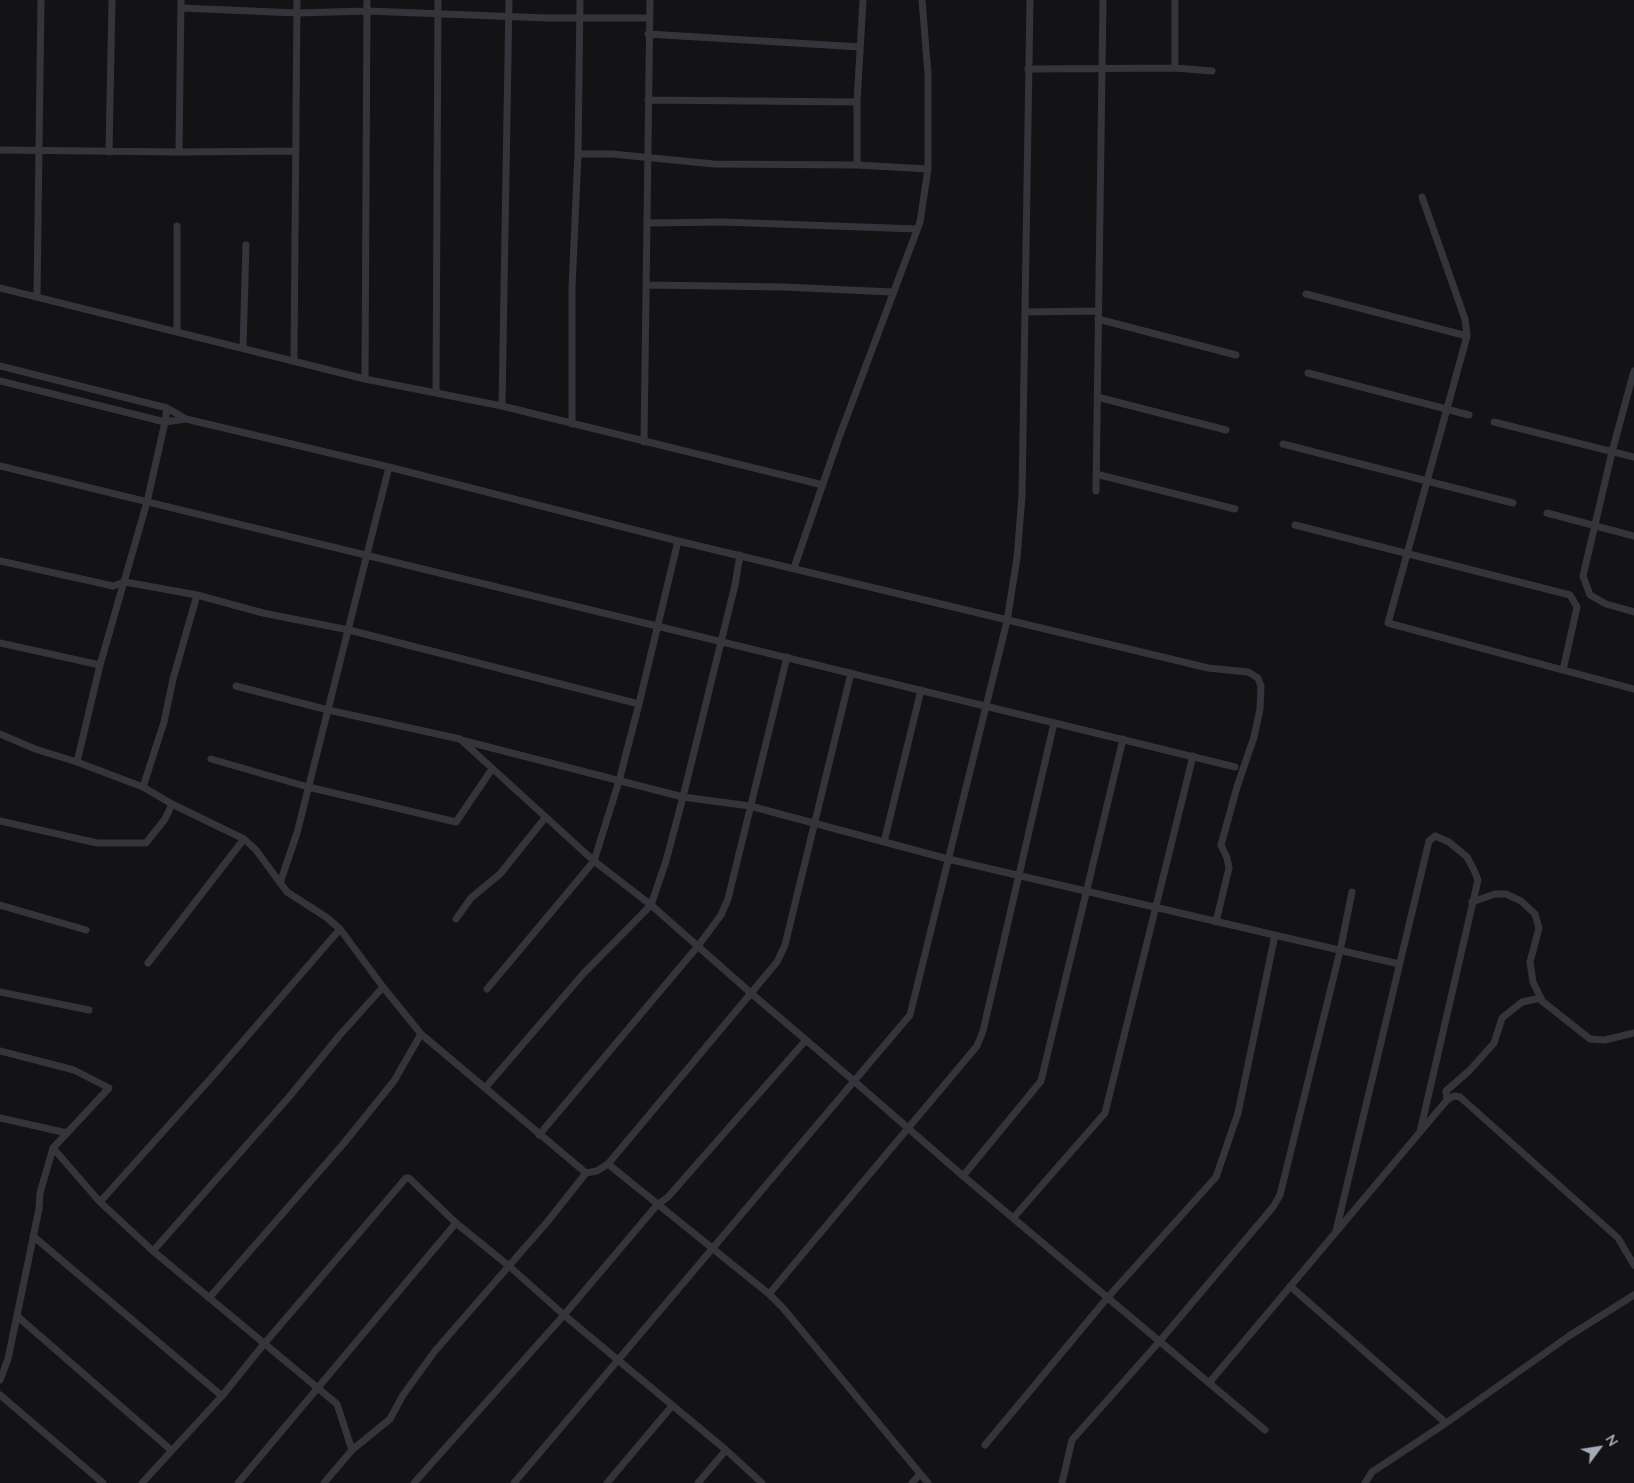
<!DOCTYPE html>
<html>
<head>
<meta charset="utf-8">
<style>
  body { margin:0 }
  #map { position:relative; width:1634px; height:1483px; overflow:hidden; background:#131316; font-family:Mulish,sans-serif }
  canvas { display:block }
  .north { position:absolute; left:1574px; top:1423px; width:50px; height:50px; -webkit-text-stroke:4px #0e0f10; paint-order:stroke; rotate:59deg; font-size:14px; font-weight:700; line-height:20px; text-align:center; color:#a4aab7 }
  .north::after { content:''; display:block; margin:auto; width:18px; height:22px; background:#a4aab7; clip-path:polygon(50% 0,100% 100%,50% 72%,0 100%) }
</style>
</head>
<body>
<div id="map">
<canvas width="1634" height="1483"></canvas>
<div class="north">N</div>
</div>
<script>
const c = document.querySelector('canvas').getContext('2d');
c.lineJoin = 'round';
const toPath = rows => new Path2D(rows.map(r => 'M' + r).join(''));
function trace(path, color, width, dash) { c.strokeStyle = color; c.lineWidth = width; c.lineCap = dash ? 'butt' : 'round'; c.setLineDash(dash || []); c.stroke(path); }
const street = toPath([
  [181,8,297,13,367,11,547,18,649,18],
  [648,34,860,47],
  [1175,68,1175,0],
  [1028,69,1175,68,1212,71],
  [648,100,857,102],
  [0,150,179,152,296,151],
  [109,152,112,0],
  [179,152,181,0],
  [578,154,612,154,714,164,857,165,928,169],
  [857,165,857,102,863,0],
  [1422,197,1465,319,1467,336,1388,623,1634,689],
  [647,223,723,222,917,229],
  [646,285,784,287,892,292],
  [0,288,365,379,502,406,823,485],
  [1306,294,1467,336],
  [37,296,41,0],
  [1025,312,1098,311],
  [1098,319,1236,355],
  [177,331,177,226],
  [243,348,246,245],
  [294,360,297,0],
  [0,366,167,408,186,419,389,467,678,541,1208,668,1248,672,1258,678,1261,686,1260,709,1254,737,1237,787,1221,845,1227,858,1229,868,1216,922],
  [1634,371,1612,452,1583,576,1590,595,1606,604,1634,612],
  [1308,373,1469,415],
  [365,379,367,0],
  [0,381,165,422,186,419],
  [436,393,438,0],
  [1097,397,1226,430],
  [502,406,509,0],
  [1494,422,1634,457],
  [572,424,572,288,578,154,580,0],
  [644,442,650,0],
  [1283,444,1513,503],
  [0,466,1235,767],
  [1096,474,1235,509],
  [1096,491,1103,0],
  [1547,513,1634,536],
  [1295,525,1570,595,1577,607,1563,670],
  [0,561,113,586,125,582,197,595,263,613,349,630,639,704],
  [794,568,838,440,920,222,928,169,928,74,922,0],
  [0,643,100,665],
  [236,686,328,710,460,739,594,861,651,905,752,994,854,1081,963,1176,1265,1430],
  [0,734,35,749,77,762,143,787,172,804,244,839,256,850,287,892,326,917,340,929,383,987,421,1034,586,1173,597,1171,608,1164,769,1294,783,1308,928,1483],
  [461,740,683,797,750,806,948,859,1399,964],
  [211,759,308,787,456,822,492,769],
  [77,762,100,665,147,502,165,422,167,408],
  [143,787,164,722,173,679,197,595],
  [0,821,97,843,146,843,165,819,172,804],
  [884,842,921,690],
  [280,883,297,833,389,467],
  [1472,902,1495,894,1506,894,1521,901,1535,914,1539,928,1530,962,1533,982,1542,1001,1590,1039,1605,1040,1634,1033],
  [0,905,86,930],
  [456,919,471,898,500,874,545,818],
  [148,963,244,839],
  [487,989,594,861,619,781,639,704,678,541],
  [0,992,89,1010],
  [0,1051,74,1070,109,1088,53,1148,40,1193,39,1209,8,1359,0,1380],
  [485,1088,584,973,651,905,666,861,683,797,735,585,740,555],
  [1447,1100,1446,1091,1470,1070,1494,1043,1502,1018,1522,1002,1541,998],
  [0,1118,67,1133],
  [539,1135,698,946,721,915,728,899,787,657],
  [53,1148,100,1202,153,1251,337,1404,352,1450],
  [608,1164,777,962,785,945,851,673],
  [963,1176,1041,1081,1123,739],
  [100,1202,212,1077,340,929],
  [1014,1217,1105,1113,1193,756],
  [1336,1231,1429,841,1435,836,1449,842,1467,857,1474,870,1478,880,1420,1132],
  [33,1236,222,1396],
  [153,1251,289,1097,339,1036,383,987],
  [1290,1286,1446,1423],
  [769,1294,977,1046,983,1031,1054,723],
  [209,1298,344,1143,394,1081,421,1034],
  [17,1316,171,1450],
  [1209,1383,1447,1100,1454,1096,1460,1097,1618,1238,1634,1265],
  [0,1395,103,1483],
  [985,1445,1108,1297,1216,1177,1238,1113,1275,935],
  [142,1483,222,1396,264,1344,406,1178,409,1178,456,1223,509,1266,564,1315,726,1450,762,1483],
  [238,1483,456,1223],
  [324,1483,352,1450,390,1419,403,1395,435,1351,548,1221,586,1173],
  [414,1483,564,1315,657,1205,668,1197,806,1040],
  [514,1483,910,1015,1007,621,1017,558,1022,496,1030,0],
  [607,1483,672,1406],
  [698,1483,726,1450],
  [912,1483,920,1474],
  [1062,1483,1072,1440,1159,1342,1273,1207,1280,1195,1340,951,1352,892],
  [1365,1483,1372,1472,1446,1423,1569,1336,1634,1295]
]);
trace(street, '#34353b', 7);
</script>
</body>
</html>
